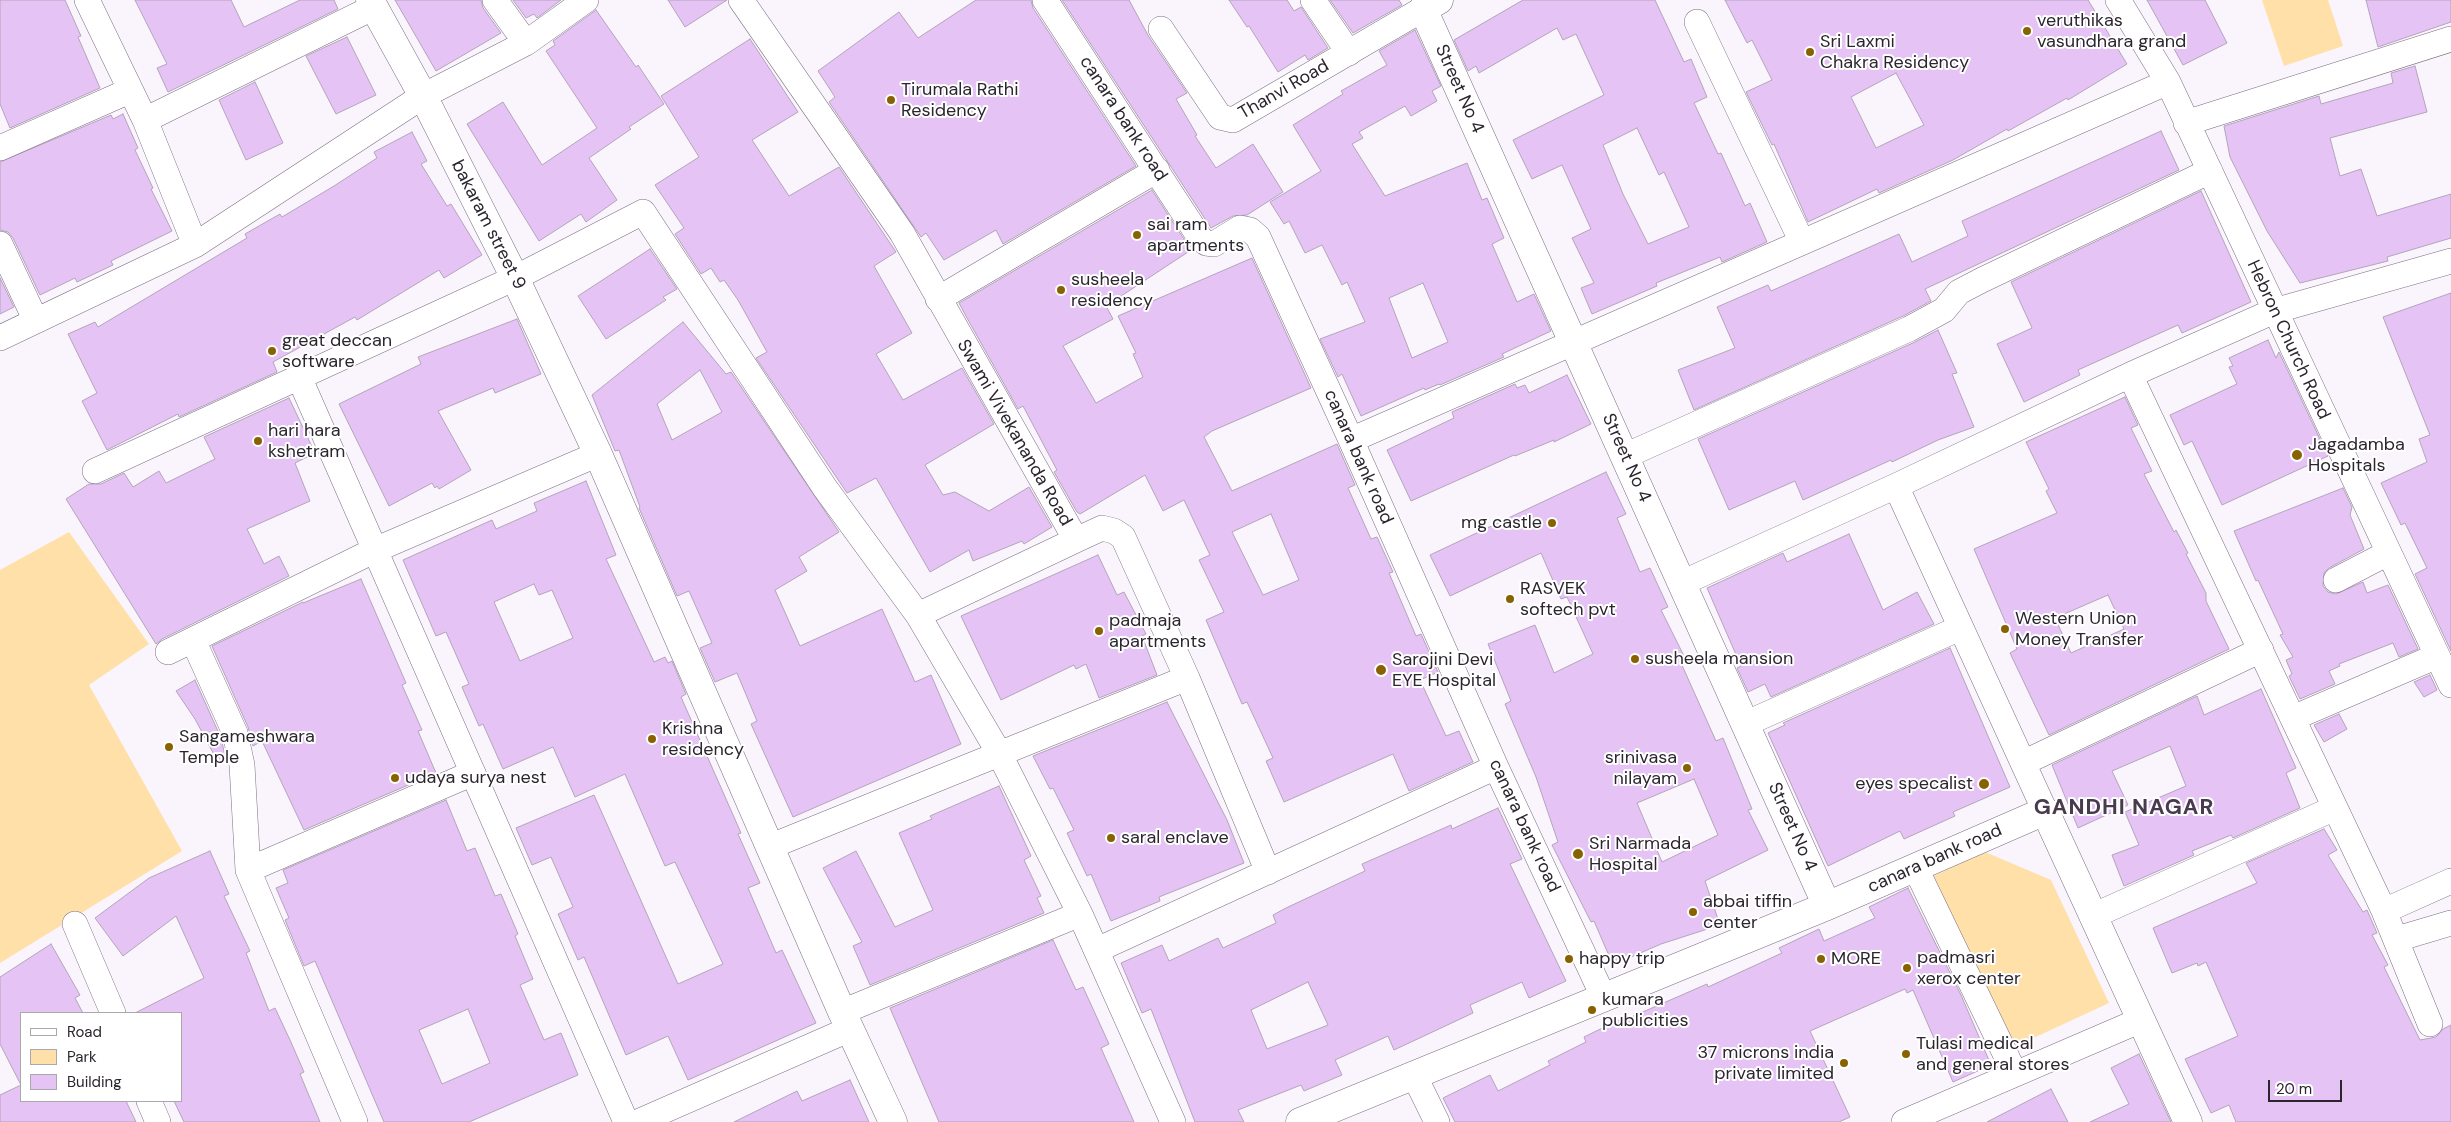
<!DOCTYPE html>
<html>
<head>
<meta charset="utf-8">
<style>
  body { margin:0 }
  #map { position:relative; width:2451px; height:1122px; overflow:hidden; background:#faf4fd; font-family:"DM Sans",sans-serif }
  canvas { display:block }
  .legend { position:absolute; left:20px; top:1012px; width:162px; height:90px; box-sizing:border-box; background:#fff; border:1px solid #aaa8ab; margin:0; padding:6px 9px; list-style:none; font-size:15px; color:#2b252e }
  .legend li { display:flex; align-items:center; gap:10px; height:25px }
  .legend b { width:25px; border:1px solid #aaa8ab }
  .scale { position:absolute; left:2268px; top:1080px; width:74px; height:22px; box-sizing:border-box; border:2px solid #2b252e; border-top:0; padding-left:6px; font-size:15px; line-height:18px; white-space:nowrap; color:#2b252e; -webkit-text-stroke:4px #fff; paint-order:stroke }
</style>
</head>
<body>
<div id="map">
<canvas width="2451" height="1122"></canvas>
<ul class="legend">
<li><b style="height:6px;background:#fff"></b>Road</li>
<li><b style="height:14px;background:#ffe0a9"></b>Park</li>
<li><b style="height:14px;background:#e5c3f5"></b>Building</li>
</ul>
<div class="scale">20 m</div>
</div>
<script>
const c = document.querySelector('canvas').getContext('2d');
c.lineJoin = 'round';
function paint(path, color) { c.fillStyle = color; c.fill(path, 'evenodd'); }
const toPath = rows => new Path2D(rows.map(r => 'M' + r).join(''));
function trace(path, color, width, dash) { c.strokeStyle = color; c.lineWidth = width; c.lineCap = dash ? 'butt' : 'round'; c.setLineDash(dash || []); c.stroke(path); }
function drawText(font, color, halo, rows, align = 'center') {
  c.font = font + ' "DM Sans",sans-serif'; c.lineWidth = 4; c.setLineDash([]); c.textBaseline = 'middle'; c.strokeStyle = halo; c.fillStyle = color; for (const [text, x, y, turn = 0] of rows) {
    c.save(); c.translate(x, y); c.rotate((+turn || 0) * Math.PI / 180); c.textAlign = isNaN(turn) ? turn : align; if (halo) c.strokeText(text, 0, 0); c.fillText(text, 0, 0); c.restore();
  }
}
const green = toPath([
  [2262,0,2328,0,2343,46,2284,66],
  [69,532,149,644,89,685,182,851,0,963,0,570],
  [1985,852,2051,880,2109,1003,2012,1048,1931,877]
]);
const building = toPath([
  [0,0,65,0,81,36,78,37,100,88,10,128,0,104,0,0],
  [135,0,231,0,244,27,300,0,334,0,338,9,168,92,157,68,167,64,135,0],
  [395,0,481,0,483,8,501,33,436,71,395,0],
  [513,0,561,0,537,18,534,14,526,18,513,0],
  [668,0,727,0,685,27,668,0],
  [976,0,1031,0,1033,8,1136,166,1003,244,996,230,944,260,926,233,921,237,829,102,835,97,818,71,899,12,918,38,976,0],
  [1062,0,1129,0,1149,37,1187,93,1176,99,1197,135,1195,136,1216,168,1253,144,1283,192,1247,215,1233,216,1211,228,1062,0],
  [1229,0,1287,0,1294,11,1301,7,1328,48,1308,60,1305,55,1278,72,1249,26,1247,27,1229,0],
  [1330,0,1399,0,1402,5,1353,33,1330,0],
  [1523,0,1655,0,1684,62,1691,59,1707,97,1694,103,1718,154,1721,153,1745,206,1750,203,1767,242,1722,262,1720,257,1656,283,1657,286,1592,314,1581,288,1594,283,1572,238,1591,229,1562,165,1532,179,1513,140,1604,95,1576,34,1563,40,1557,28,1479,73,1476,66,1468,71,1454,40,1523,0],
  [1637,128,1659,175,1664,172,1689,227,1648,244,1623,194,1603,145,1637,128],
  [1725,0,2088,0,2127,64,2068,100,2067,98,2008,131,2007,129,1953,160,1879,193,1877,189,1808,222,1774,144,1772,145,1746,92,1772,80,1752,40,1747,43,1725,0],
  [1896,73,1924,125,1876,148,1851,97,1896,73],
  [2147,0,2205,0,2227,43,2183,65,2147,0],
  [2366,0,2451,0,2451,22,2378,47,2366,0],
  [596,10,636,67,638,65,664,104,629,127,631,129,589,158,617,200,586,222,581,214,539,241,467,124,503,102,542,165,597,128,546,51,555,45,553,41,596,10],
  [1415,30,1441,86,1432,91,1437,101,1411,116,1405,106,1359,132,1363,138,1352,144,1385,196,1467,163,1482,200,1487,198,1504,238,1492,244,1517,302,1534,294,1551,331,1502,354,1504,357,1440,385,1439,384,1425,390,1424,388,1361,416,1342,374,1338,377,1320,339,1365,322,1347,282,1342,285,1322,245,1305,253,1289,221,1284,224,1270,202,1321,171,1293,125,1343,94,1341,91,1387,65,1379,51,1415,30],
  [1423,283,1448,342,1412,358,1389,298,1423,283],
  [347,37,376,95,336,114,306,56,347,37],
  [750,39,798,112,752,140,789,196,839,167,896,252,874,266,912,333,876,354,903,400,962,368,994,424,925,465,943,495,955,492,989,511,1029,487,1052,527,1024,544,1022,541,973,561,969,550,930,572,876,478,847,493,756,358,767,352,738,300,724,280,720,282,711,268,701,274,675,234,684,228,655,185,699,157,661,96,750,39],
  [2415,66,2427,112,2330,138,2340,176,2361,169,2377,216,2451,194,2451,238,2387,257,2388,261,2300,283,2267,231,2230,157,2224,126,2319,96,2321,104,2393,83,2391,73,2415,66],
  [255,82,283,143,246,160,219,100,255,82],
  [123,114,138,148,135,150,153,188,151,189,172,231,111,261,113,265,77,282,75,278,40,295,13,238,8,232,0,230,0,162,111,115,113,119,123,114],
  [2161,131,2179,170,1925,289,1931,301,1903,316,1694,410,1678,370,1735,348,1717,307,1768,285,1771,291,1899,234,1912,262,1968,236,1962,221,2161,131],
  [412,132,427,161,421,164,447,206,451,204,482,255,444,278,439,270,357,320,355,317,273,362,277,372,179,417,178,414,107,450,82,401,97,393,68,334,95,322,98,327,247,238,245,234,280,214,282,217,334,186,377,158,374,152,412,132],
  [1152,190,1191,250,1106,306,1113,319,1063,346,1096,403,1143,377,1133,354,1136,353,1118,316,1252,258,1311,388,1212,431,1204,437,1232,491,1337,444,1355,485,1348,488,1371,539,1377,537,1393,572,1389,573,1416,636,1421,634,1438,672,1420,680,1446,736,1459,731,1473,762,1409,791,1393,754,1284,802,1266,761,1273,758,1247,702,1242,704,1206,620,1224,612,1199,560,1210,555,1184,500,1163,511,1145,475,1080,514,1077,512,1054,472,1057,470,1023,406,1018,409,967,318,959,303,1152,190],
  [1271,514,1299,580,1263,595,1232,532,1271,514],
  [2201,191,2251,302,2182,333,2178,325,2078,370,2080,375,2024,402,1997,344,2032,328,2011,282,2201,191],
  [650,249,677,289,663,297,666,300,606,339,578,296,650,249],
  [0,278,14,307,0,314,0,278],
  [2451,293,2451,651,2415,574,2427,568,2405,523,2401,525,2381,483,2427,462,2419,439,2430,435,2383,317,2451,293],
  [517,319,541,374,495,393,493,388,438,411,471,470,439,489,437,486,435,488,432,483,389,506,339,404,421,364,418,357,517,319],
  [683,322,726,374,731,372,839,532,799,557,807,571,775,590,800,646,882,609,915,682,931,675,961,744,793,817,751,724,757,721,737,673,715,682,700,648,712,643,689,591,677,596,639,508,640,507,619,450,615,451,592,395,683,322],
  [700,370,722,412,672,440,657,404,700,370],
  [1938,330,1957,373,1952,374,1974,427,1938,440,1892,462,1891,460,1803,500,1795,481,1729,510,1698,439,1915,342,1938,330],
  [2268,340,2276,358,2279,352,2328,456,2222,505,2192,441,2184,445,2170,415,2237,384,2229,367,2233,366,2229,358,2268,340],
  [1567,375,1591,424,1554,442,1554,440,1515,456,1514,455,1411,501,1387,450,1454,418,1452,412,1515,384,1517,388,1525,385,1529,393,1567,375],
  [2125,397,2138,425,2131,428,2152,471,2144,474,2174,532,2176,530,2188,553,2186,554,2206,593,2206,601,2229,649,2049,735,2010,653,2017,649,1974,549,2057,513,2046,491,2049,489,2026,442,2125,397],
  [2108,595,2124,629,2071,653,2055,618,2108,595],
  [289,398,315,453,295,463,310,501,247,529,264,564,279,556,289,576,162,639,156,644,66,499,89,484,101,484,124,473,133,487,159,471,166,483,215,459,204,437,289,398],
  [1606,472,1626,514,1617,518,1640,572,1650,568,1668,607,1661,610,1686,660,1681,663,1716,741,1723,738,1752,809,1748,810,1768,850,1705,881,1720,925,1661,944,1613,965,1594,921,1591,922,1552,845,1558,842,1536,777,1505,704,1511,701,1488,644,1535,625,1554,673,1593,654,1567,597,1561,599,1541,553,1450,596,1430,555,1606,472],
  [1694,779,1718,835,1662,862,1637,803,1694,779],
  [586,481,616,555,606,559,654,662,665,657,668,663,672,661,686,694,681,697,741,833,738,834,760,883,748,888,776,953,782,950,816,1023,688,1080,668,1036,626,1055,584,957,578,960,558,914,573,907,551,857,532,865,516,828,594,795,678,984,723,964,675,862,665,866,625,774,575,797,553,747,503,769,483,724,479,726,462,687,469,684,446,632,436,636,403,560,492,520,496,529,537,511,534,503,586,481],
  [534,584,539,595,552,590,573,638,520,661,494,602,534,584],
  [2343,488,2352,507,2350,515,2364,549,2329,568,2324,573,2323,586,2328,592,2336,594,2363,582,2367,593,2388,585,2418,649,2399,657,2393,643,2339,664,2340,666,2329,671,2335,684,2300,699,2289,676,2292,674,2286,660,2293,657,2280,635,2283,634,2258,580,2256,581,2234,531,2343,488],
  [1849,534,1883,610,1917,592,1934,624,1771,697,1765,684,1748,692,1737,668,1741,666,1707,588,1783,553,1787,562,1849,534],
  [1098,555,1117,595,1124,592,1146,634,1142,636,1157,675,1099,698,1086,664,1076,669,1074,665,1001,700,961,616,1098,555],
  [361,579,406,683,402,685,422,730,418,731,436,773,304,830,262,741,253,746,248,727,212,646,303,602,303,603,361,579],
  [1950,648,2010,787,1953,812,1955,816,1904,839,1900,831,1828,866,1768,733,1785,725,1783,723,1950,648],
  [2430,675,2437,690,2424,697,2414,682,2430,675],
  [195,680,221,738,226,760,219,764,195,719,176,691,195,680],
  [2261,689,2296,768,2286,773,2300,808,2233,838,2231,835,2192,851,2194,855,2124,886,2112,855,2139,845,2125,812,2186,786,2170,746,2112,771,2128,805,2078,828,2052,765,2197,696,2204,715,2261,689],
  [1167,702,1227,820,1244,863,1159,897,1160,901,1111,921,1091,874,1087,876,1067,833,1074,830,1053,788,1050,789,1033,756,1167,702],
  [2339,714,2347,729,2324,742,2314,725,2339,714],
  [999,786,1031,856,1024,860,1041,896,1037,898,1044,913,870,985,853,946,862,942,823,868,856,851,895,927,933,910,899,833,932,819,930,816,999,786],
  [446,800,467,851,475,848,495,896,501,894,518,934,515,936,533,979,520,985,544,1040,561,1033,578,1075,469,1122,384,1122,315,961,304,966,285,920,289,918,276,888,288,883,283,870,446,800],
  [468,1009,490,1063,442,1084,419,1030,468,1009],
  [1498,808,1522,859,1510,864,1566,981,1529,998,1522,982,1470,1005,1473,1013,1394,1050,1388,1036,1335,1060,1342,1075,1304,1091,1301,1085,1238,1110,1244,1122,1195,1122,1151,1009,1142,1013,1121,963,1162,945,1169,961,1218,938,1223,948,1276,923,1273,915,1286,908,1365,871,1362,864,1451,825,1452,829,1498,808],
  [1308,982,1328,1025,1267,1049,1251,1010,1308,982],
  [2324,829,2337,850,2328,855,2363,912,2367,910,2377,933,2372,935,2388,965,2384,967,2420,1040,2436,1037,2443,1029,2451,1025,2451,1122,2236,1122,2229,1105,2211,1113,2185,1059,2238,1036,2206,962,2198,966,2197,963,2172,973,2153,928,2257,883,2246,863,2324,829],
  [210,851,229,894,224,896,250,951,246,953,269,1011,275,1008,290,1040,304,1072,300,1074,320,1122,184,1122,174,1101,181,1101,181,1013,135,1013,204,978,176,916,123,956,95,918,149,878,210,851],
  [1908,888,1961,995,1991,1065,1953,1082,1913,990,1907,993,1905,989,1810,1031,1850,1117,1839,1122,1455,1122,1443,1098,1490,1075,1498,1091,1550,1065,1548,1061,1586,1042,1584,1037,1627,1016,1629,1018,1707,984,1708,987,1782,953,1779,948,1819,929,1824,941,1875,918,1869,907,1908,888],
  [1053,940,1076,990,1083,987,1109,1044,1101,1048,1134,1122,939,1122,890,1008,1053,940],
  [51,944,80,995,75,998,83,1013,21,1013,21,1101,126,1101,136,1122,0,1122,0,1095,21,1085,0,1044,0,977,51,944],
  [2139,1054,2171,1122,2090,1122,2129,1104,2111,1068,2139,1054],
  [850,1080,869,1122,734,1122,797,1091,802,1101,850,1080],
  [2051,1089,2068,1122,1987,1122,2051,1089]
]);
const minor = toPath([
  [87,0,145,120,195,245],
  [495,0,526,43],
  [741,0,902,233,1076,540,1102,528,1114,531,1123,537,1187,678,1268,872],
  [1045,0,1200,238,1206,243,1214,244,1240,228,1250,230,1258,237,1351,440,1496,767,1603,996],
  [1313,0,1349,53],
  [2118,0,2168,82,2451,685],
  [1697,22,1802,242],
  [1161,29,1220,117,1233,120,1423,9],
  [145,120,374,7],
  [2186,123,2451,39],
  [0,148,129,91],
  [0,244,36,321],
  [938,299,1157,170],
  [0,338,195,245,423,96,526,43,586,0],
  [2130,375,2384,911,2430,1024],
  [299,377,626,1122],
  [1351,440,2168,82],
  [1625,456,1909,329,1944,310,1959,292,1982,280,2210,171],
  [95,471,515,278,643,212,825,488,918,615,999,753,1080,914,1173,1122],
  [1896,486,2045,811],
  [2336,580,2388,553],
  [1682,583,1896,486,2130,375,2274,311,2451,261],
  [918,615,1076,540],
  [193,640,235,733,242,765,248,870],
  [168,652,375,550,598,454],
  [2293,718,2437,656],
  [1745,724,1960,628],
  [2023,763,2261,650],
  [769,847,1187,678],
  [1915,867,2015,1074],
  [2384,911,2451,881],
  [2093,916,2335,808],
  [75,924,113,1013],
  [2397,939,2451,923],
  [1097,950,1496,767],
  [842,1012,1080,914],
  [1414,1075,1437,1122],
  [149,1101,158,1122],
  [355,1122,248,870,473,773],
  [638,1122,850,1029],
  [1904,1122,2141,1020]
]);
const tertiary = toPath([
  [370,0,423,96,515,278,598,454,842,1012,893,1122],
  [1439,0,1423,9,1827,906],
  [1300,1122,1827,906,2045,811,2188,1122]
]);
const markers = [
  [2027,31,5,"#886100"],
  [1810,52,5,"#886100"],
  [891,100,5,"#886100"],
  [1137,235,5,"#886100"],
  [1061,290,5,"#886100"],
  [272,351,5,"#886100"],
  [258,441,5,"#886100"],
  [2297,455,6,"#886100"],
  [1552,523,5,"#886100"],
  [1510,599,5,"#886100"],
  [2005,629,5,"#886100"],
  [1099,631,5,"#886100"],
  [1635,659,5,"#886100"],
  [1381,670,6,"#886100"],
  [652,739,5,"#886100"],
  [169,747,5,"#886100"],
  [1687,768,5,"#886100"],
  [395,778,5,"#886100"],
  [1984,784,6,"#886100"],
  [1111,838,5,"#886100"],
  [1578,854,6,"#886100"],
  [1693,912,5,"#886100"],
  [1569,959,5,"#886100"],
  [1821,959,5,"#886100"],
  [1907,968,5,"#886100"],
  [1592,1010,5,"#886100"],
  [1906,1054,5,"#886100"],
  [1844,1063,5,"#886100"]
];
const poiNames = [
  ["veruthikas",2037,21],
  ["vasundhara grand",2037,42],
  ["Sri Laxmi",1820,42],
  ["Chakra Residency",1820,63],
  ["Tirumala Rathi",901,90],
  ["Residency",901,111],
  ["sai ram",1147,225],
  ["apartments",1147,246],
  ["susheela",1071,280],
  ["residency",1071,301],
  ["great deccan",282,341],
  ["software",282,362],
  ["hari hara",268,431],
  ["kshetram",268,452],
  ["Jagadamba",2308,445],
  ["Hospitals",2308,466],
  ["mg castle",1542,523,"right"],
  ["RASVEK",1520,589],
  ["softech pvt",1520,610],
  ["Western Union",2015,619],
  ["Money Transfer",2015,640],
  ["padmaja",1109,621],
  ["apartments",1109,642],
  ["susheela mansion",1645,659],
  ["Sarojini Devi",1392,660],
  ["EYE Hospital",1392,681],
  ["Krishna",662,729],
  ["residency",662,750],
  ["Sangameshwara",179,737],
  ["Temple",179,758],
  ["srinivasa",1677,758,"right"],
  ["nilayam",1677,779,"right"],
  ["udaya surya nest",405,778],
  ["eyes specalist",1973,784,"right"],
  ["saral enclave",1121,838],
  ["Sri Narmada",1589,844],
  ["Hospital",1589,865],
  ["abbai tiffin",1703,902],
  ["center",1703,923],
  ["padmasri",1917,958],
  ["xerox center",1917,979],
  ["happy trip",1579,959],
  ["MORE",1831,959],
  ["kumara",1602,1000],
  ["publicities",1602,1021],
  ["Tulasi medical",1916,1044],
  ["and general stores",1916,1065],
  ["37 microns india",1834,1053,"right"],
  ["private limited",1834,1074,"right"]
];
const streetNames = [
  ["Street No 4",1459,89,66],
  ["Thanvi Road",1284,90,-30],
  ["canara bank road",1123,119,57],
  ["bakaram street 9",488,225,63],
  ["Hebron Church Road",2288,340,65],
  ["Swami Vivekananda Road",1014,433,60],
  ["canara bank road",1358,457,66],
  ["Street No 4",1626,458,66],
  ["canara bank road",1524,826,65],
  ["Street No 4",1792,827,66],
  ["canara bank road",1935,859,-24]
];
const districtNames = [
  ["GANDHI NAGAR",2124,808]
];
paint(green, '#ffe0a9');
paint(building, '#e5c3f5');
trace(building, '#b3a4ba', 1);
trace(minor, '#7d6f83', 26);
trace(tertiary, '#7d6f83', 29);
trace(minor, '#fff', 25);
trace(tertiary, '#fff', 28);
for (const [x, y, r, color] of markers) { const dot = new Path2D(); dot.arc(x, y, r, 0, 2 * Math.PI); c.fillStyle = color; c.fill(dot); trace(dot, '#fff', 2); }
drawText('18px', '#2b252e', '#fff', poiNames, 'left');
drawText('18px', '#2b252e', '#fff', streetNames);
c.letterSpacing = '1px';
drawText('bold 22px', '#483b4d', '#fff', districtNames);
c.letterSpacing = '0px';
</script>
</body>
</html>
